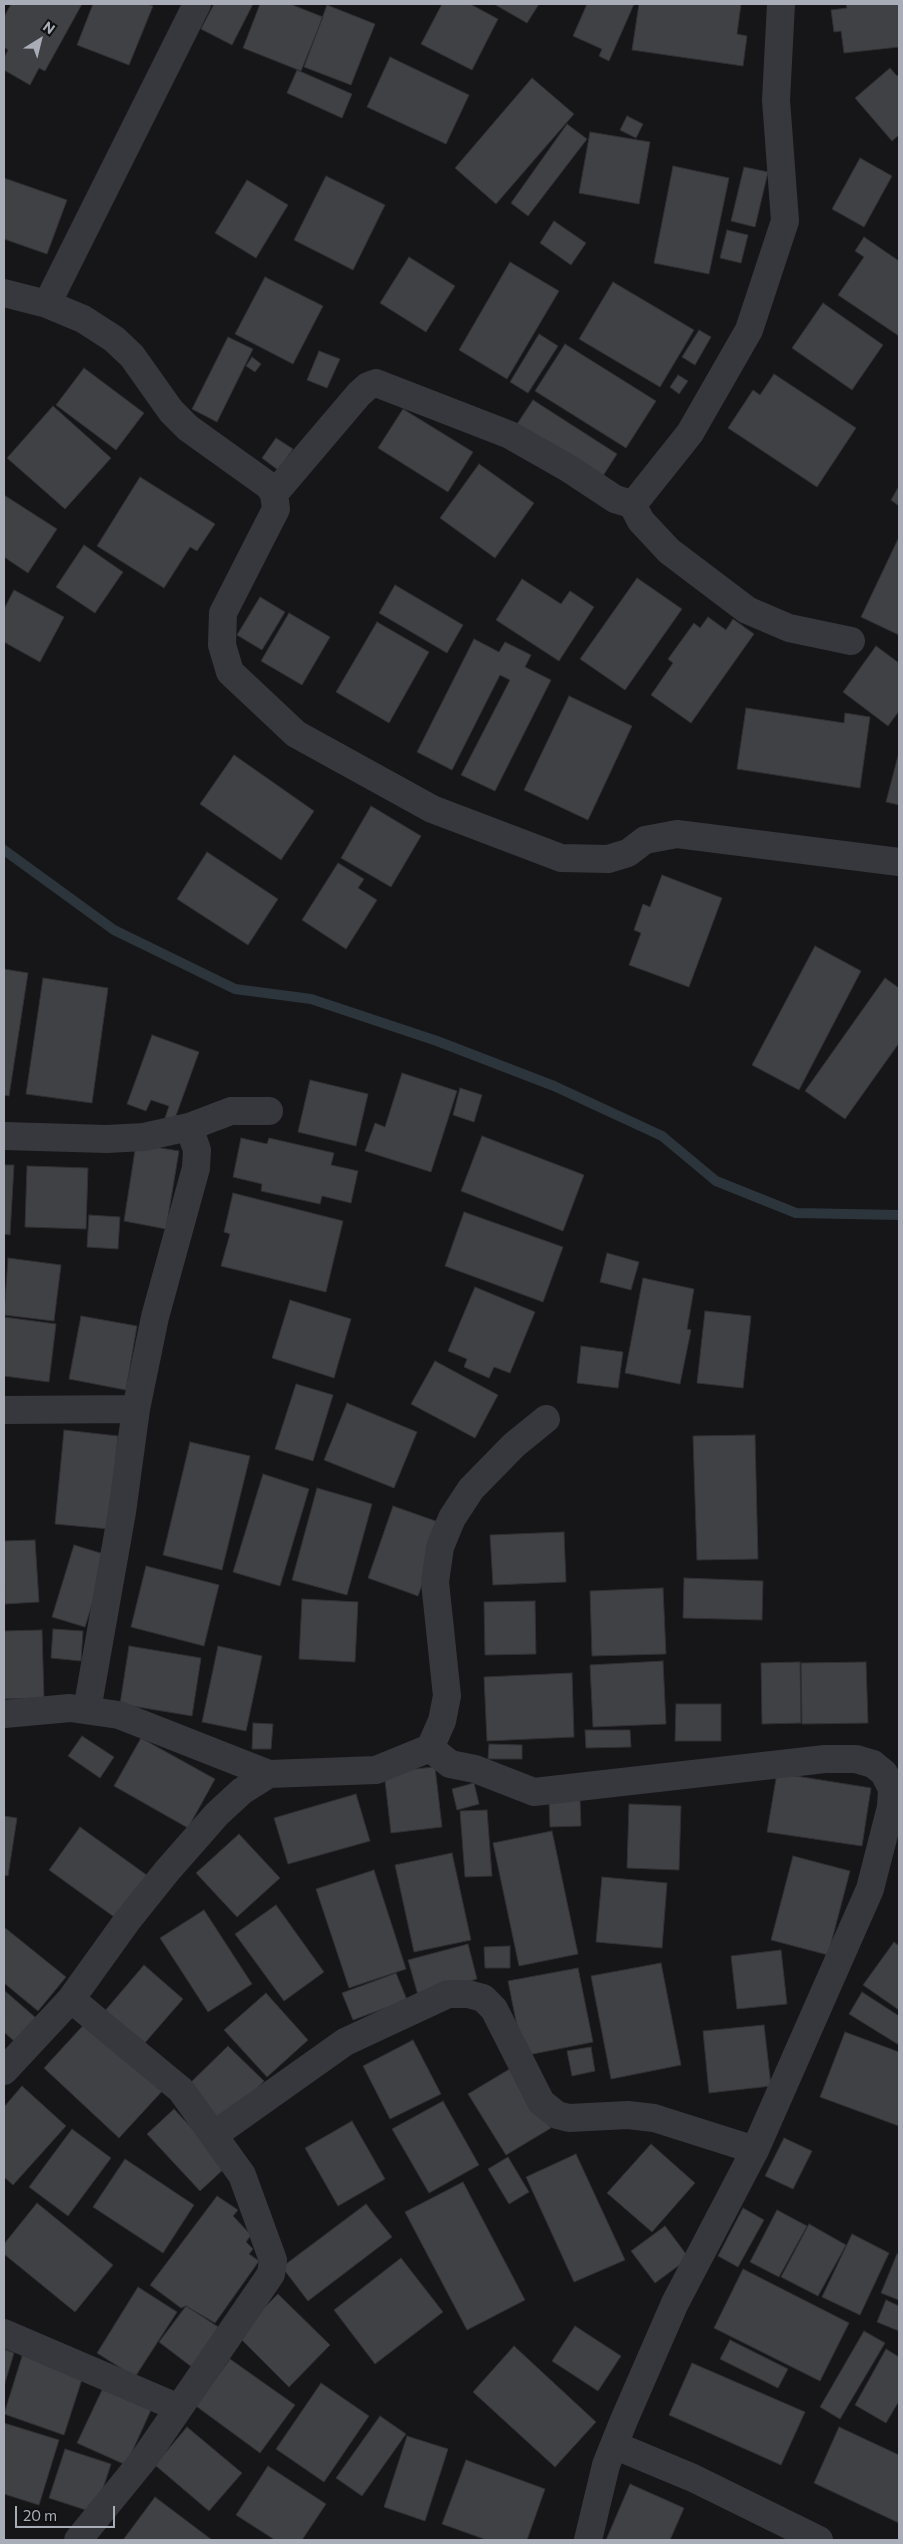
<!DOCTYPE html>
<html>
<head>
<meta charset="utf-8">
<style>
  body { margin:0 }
  #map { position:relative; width:903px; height:2544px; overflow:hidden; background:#161618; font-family:Commissioner,sans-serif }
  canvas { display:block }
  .frame { position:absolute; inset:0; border:5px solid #a8adb8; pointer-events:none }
  .north { position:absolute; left:15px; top:15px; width:50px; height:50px; -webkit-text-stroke:4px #111113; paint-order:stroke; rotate:36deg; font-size:14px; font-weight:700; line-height:20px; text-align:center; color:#a8adb8 }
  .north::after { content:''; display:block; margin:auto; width:18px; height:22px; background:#a8adb8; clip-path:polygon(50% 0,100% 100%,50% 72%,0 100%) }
  .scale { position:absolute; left:15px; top:2506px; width:100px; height:22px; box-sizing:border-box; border:2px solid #a8adb8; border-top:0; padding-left:6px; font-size:15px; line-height:18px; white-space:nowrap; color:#a8adb8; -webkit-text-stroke:4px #111113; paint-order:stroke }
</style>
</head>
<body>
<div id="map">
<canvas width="903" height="2544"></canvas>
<div class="frame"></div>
<div class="north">N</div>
<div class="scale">20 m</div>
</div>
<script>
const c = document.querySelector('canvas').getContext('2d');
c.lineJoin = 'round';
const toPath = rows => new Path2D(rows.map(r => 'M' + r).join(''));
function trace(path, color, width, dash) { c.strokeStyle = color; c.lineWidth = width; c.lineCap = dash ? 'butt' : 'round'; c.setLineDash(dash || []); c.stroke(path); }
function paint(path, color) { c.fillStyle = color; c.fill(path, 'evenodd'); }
const stream = toPath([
  [4,850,114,930,235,989,311,999,437,1041,554,1086,662,1136,716,1181,796,1213,899,1215]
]);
const building = toPath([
  [11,4,82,4,45,71,39,68,30,85,4,70,4,58,8,50,4,47,4,17,11,4],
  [93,4,147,4,153,6,129,65,77,45,93,4],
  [214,4,253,4,232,45,201,29,214,4],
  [260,4,290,4,323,17,301,71,243,48,260,4],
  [442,4,470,4,498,19,472,70,421,44,442,4],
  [494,4,539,4,527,23,494,4],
  [587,4,634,4,609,61,599,56,602,49,573,36,587,4],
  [639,4,741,4,737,34,747,36,743,66,632,50,639,4],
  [846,4,899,4,899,47,844,53,841,31,834,32,831,10,847,8,846,4],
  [327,5,375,24,351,85,304,67,327,5],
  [390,57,469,95,446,144,367,107,390,57],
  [890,68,897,76,899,74,899,135,892,141,855,98,890,68],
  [297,70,352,94,342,118,287,93,297,70],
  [532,78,574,114,496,204,455,168,532,78],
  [627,116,643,124,636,138,620,130,627,116],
  [567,124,587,139,528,216,511,203,567,124],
  [590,132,650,142,639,204,579,193,590,132],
  [860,158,892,176,864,227,832,209,860,158],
  [673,166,729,178,709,274,654,263,673,166],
  [744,167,768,172,755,227,731,221,744,167],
  [326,176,385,205,353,270,294,240,326,176],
  [4,178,67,200,47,254,4,239,4,178],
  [247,180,288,205,256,258,215,233,247,180],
  [554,221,586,243,571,265,540,243,554,221],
  [727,230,748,235,741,263,720,258,727,230],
  [864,237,899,261,899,336,838,295,864,257,855,251,864,237],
  [409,257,455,286,426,332,380,303,409,257],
  [510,262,559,291,507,379,459,350,510,262],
  [265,277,323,306,293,364,235,334,265,277],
  [613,282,694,330,660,387,579,339,613,282],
  [823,303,883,345,852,390,792,348,823,303],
  [699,330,711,337,695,365,682,357,699,330],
  [539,334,558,346,528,393,510,382,539,334],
  [228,337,253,349,217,422,192,409,228,337],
  [565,344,656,401,626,448,535,391,565,344],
  [319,351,340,359,327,388,307,380,319,351],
  [252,357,261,364,255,372,246,366,252,357],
  [84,368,144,413,116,450,56,405,84,368],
  [774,374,856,428,817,487,728,428,753,390,760,395,774,374],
  [678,375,688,381,679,394,670,387,678,375],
  [533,400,617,454,601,479,517,424,533,400],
  [53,406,111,458,65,509,7,458,53,406],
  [403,409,473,452,448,492,378,448,403,409],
  [276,438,293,449,278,470,262,458,276,438],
  [479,464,534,503,495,558,440,518,479,464],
  [140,477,215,524,197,551,190,547,164,588,97,546,140,477],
  [899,486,899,506,891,500,899,486],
  [4,495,57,529,28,573,4,557,4,495],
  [899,537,899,635,861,617,899,537],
  [84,545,123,572,95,613,56,587,84,545],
  [637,578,682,609,625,690,580,659,637,578],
  [522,579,561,604,570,591,594,607,559,661,496,620,522,579],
  [395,585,463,625,447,653,379,613,395,585],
  [14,590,64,617,40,662,4,642,4,609,14,590],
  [260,597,285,612,262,650,237,635,260,597],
  [289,613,330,637,302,685,261,661,289,613],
  [708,617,726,630,733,619,754,634,691,723,651,695,673,663,668,659,694,623,700,628,708,617],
  [377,622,429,652,389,723,336,692,377,622],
  [474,639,499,652,505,642,531,655,525,667,551,680,495,791,461,775,510,680,500,675,452,770,417,752,474,639],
  [876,646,899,663,899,711,888,726,843,692,876,646],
  [569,696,632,726,588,820,524,790,569,696],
  [746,708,844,723,845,713,870,717,860,788,737,769,746,708],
  [899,752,899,805,886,802,899,752],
  [234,755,314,811,281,860,200,804,234,755],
  [371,806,421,836,391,887,341,858,371,806],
  [207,852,278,899,248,945,177,899,207,852],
  [338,863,364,879,358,888,377,900,346,949,302,920,338,863],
  [662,875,722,898,689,987,629,965,641,933,634,930,643,904,650,907,662,875],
  [815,946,861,971,799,1090,752,1065,815,946],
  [4,969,28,973,9,1096,4,1095,4,969],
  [43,978,108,988,92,1103,26,1094,43,978],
  [885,978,899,988,899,1043,845,1119,805,1091,885,978],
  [152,1035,199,1052,174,1121,165,1118,169,1106,151,1100,146,1111,127,1104,152,1035],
  [402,1073,457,1091,431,1172,365,1151,375,1123,385,1127,402,1073],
  [310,1080,368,1094,356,1146,298,1132,310,1080],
  [460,1088,482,1095,474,1122,453,1115,460,1088],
  [482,1136,584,1175,563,1231,461,1191,482,1136],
  [241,1138,267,1144,269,1138,334,1153,331,1165,358,1171,351,1203,322,1196,320,1204,261,1191,262,1184,233,1177,241,1138],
  [136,1144,179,1151,166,1229,124,1221,136,1144],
  [4,1165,14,1165,10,1235,4,1234,4,1165],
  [27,1166,88,1168,86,1229,25,1227,27,1166],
  [233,1193,343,1221,326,1292,221,1266,230,1234,224,1232,233,1193],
  [464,1212,563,1247,543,1302,445,1266,464,1212],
  [89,1215,120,1217,118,1249,87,1247,89,1215],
  [607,1253,639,1262,631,1290,600,1282,607,1253],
  [8,1258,61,1265,54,1321,4,1315,8,1258],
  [643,1278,694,1289,687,1329,691,1330,680,1384,625,1373,643,1278],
  [475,1287,535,1312,510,1373,494,1367,489,1378,464,1367,467,1359,448,1351,475,1287],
  [290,1300,351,1319,334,1378,272,1358,290,1300],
  [705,1311,751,1316,743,1388,697,1383,705,1311],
  [81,1316,137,1326,126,1390,69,1379,81,1316],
  [4,1317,56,1324,49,1382,4,1376,4,1317],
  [581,1346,623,1352,618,1388,577,1383,581,1346],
  [435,1361,498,1395,475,1438,411,1404,435,1361],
  [296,1384,333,1395,313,1461,275,1449,296,1384],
  [347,1403,417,1432,394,1488,324,1460,347,1403],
  [64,1430,118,1436,109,1529,55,1524,64,1430],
  [755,1435,758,1559,697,1560,693,1436,755,1435],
  [190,1442,250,1456,222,1570,163,1555,190,1442],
  [263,1474,309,1489,280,1586,233,1572,263,1474],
  [317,1488,372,1504,347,1595,292,1580,317,1488],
  [393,1506,444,1524,418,1596,368,1578,393,1506],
  [564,1532,566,1582,493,1585,490,1535,564,1532],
  [35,1540,39,1602,5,1604,4,1541,35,1540],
  [74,1545,107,1555,85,1627,52,1617,74,1545],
  [146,1566,219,1585,204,1646,131,1627,146,1566],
  [684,1578,763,1581,762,1620,683,1618,684,1578],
  [663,1588,666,1654,592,1656,590,1591,663,1588],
  [302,1599,358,1602,355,1662,299,1659,302,1599],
  [535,1601,536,1654,485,1655,484,1602,535,1601],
  [53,1629,83,1631,81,1661,51,1658,53,1629],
  [42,1630,44,1698,4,1699,4,1631,42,1630],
  [129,1646,201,1658,192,1716,120,1704,129,1646],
  [218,1646,262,1656,246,1731,202,1722,218,1646],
  [663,1661,666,1724,593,1727,590,1665,663,1661],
  [800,1662,801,1723,762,1724,761,1663,800,1662],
  [866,1662,868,1723,802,1724,801,1663,866,1662],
  [572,1673,574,1737,487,1741,484,1677,572,1673],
  [676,1704,721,1704,721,1741,675,1741,676,1704],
  [253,1723,273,1724,271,1749,252,1749,253,1723],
  [585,1730,630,1730,631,1747,586,1748,585,1730],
  [82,1736,114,1757,100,1778,68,1756,82,1736],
  [141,1738,215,1779,188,1828,114,1786,141,1738],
  [489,1744,522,1745,522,1759,488,1759,489,1744],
  [435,1767,442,1827,391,1833,384,1772,435,1767],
  [777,1773,871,1788,862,1846,767,1832,777,1773],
  [474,1783,479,1804,457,1810,452,1789,474,1783],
  [356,1794,370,1841,288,1864,274,1818,356,1794],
  [580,1799,581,1826,550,1827,549,1800,580,1799],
  [629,1804,681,1806,679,1870,627,1868,629,1804],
  [487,1810,492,1876,465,1877,460,1811,487,1810],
  [4,1816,17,1818,8,1876,4,1875,4,1816],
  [80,1827,148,1876,117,1919,49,1870,80,1827],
  [552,1831,578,1954,519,1966,493,1843,552,1831],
  [239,1834,280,1878,237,1917,196,1873,239,1834],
  [452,1853,471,1940,414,1952,395,1865,452,1853],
  [793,1856,850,1871,828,1955,771,1940,793,1856],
  [374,1870,406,1969,349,1988,316,1889,374,1870],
  [602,1877,667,1883,662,1948,596,1942,602,1877],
  [276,1905,324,1972,284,2001,235,1934,276,1905],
  [204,1910,252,1984,208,2012,160,1938,204,1910],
  [4,1927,66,1977,38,2011,4,1983,4,1927],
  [894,1942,899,1946,899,2010,863,1985,894,1942],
  [468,1944,477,1979,418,1995,408,1960,468,1944],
  [510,1946,510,1968,485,1968,484,1947,510,1946],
  [781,1950,787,2004,737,2009,731,1956,781,1950],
  [661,1963,681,2065,611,2079,591,1976,661,1963],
  [144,1965,183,1999,143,2045,104,2012,144,1965],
  [578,1968,593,2042,523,2056,508,1981,578,1968],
  [396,1973,407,2000,353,2020,342,1993,396,1973],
  [5,1991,36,2018,15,2042,4,2032,5,1991],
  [862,1992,899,2016,899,2045,849,2014,862,1992],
  [266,1993,308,2040,267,2077,224,2030,266,1993],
  [89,2019,165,2088,119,2138,44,2068,89,2019],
  [764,2025,771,2086,709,2093,703,2031,764,2025],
  [845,2032,899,2052,899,2126,820,2097,845,2032],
  [413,2040,441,2094,390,2119,363,2066,413,2040],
  [228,2046,264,2081,221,2124,185,2088,228,2046],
  [591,2047,595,2071,572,2076,567,2051,591,2047],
  [513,2067,551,2128,506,2155,468,2094,513,2067],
  [22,2086,66,2126,13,2185,4,2177,4,2107,22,2086],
  [443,2101,479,2165,429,2193,392,2129,443,2101],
  [174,2109,227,2166,200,2191,147,2134,174,2109],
  [352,2121,385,2179,338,2206,305,2148,352,2121],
  [72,2129,111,2158,68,2216,29,2187,72,2129],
  [784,2138,812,2151,793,2189,765,2176,784,2138],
  [651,2144,695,2183,652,2232,607,2193,651,2144],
  [576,2154,625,2260,574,2282,526,2177,576,2154],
  [508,2157,529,2192,509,2204,488,2169,508,2157],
  [125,2159,194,2205,163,2253,93,2207,125,2159],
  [463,2182,525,2300,467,2330,405,2212,463,2182],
  [217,2196,238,2210,233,2216,251,2235,246,2242,253,2249,249,2254,259,2261,215,2323,186,2306,181,2308,150,2285,217,2196],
  [37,2203,113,2265,75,2312,4,2254,4,2244,37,2203],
  [366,2204,392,2237,308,2301,282,2267,366,2204],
  [743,2208,764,2220,738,2267,718,2256,743,2208],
  [777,2210,807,2226,779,2277,750,2262,777,2210],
  [809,2224,846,2245,818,2296,781,2277,809,2224],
  [665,2226,689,2258,655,2283,631,2251,665,2226],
  [852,2234,889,2253,860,2315,822,2297,852,2234],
  [897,2254,899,2255,899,2300,881,2293,897,2254],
  [401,2258,443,2312,375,2364,334,2310,401,2258],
  [743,2269,849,2323,820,2381,714,2328,743,2269],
  [138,2287,177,2312,135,2377,97,2353,138,2287],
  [278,2294,330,2345,289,2387,237,2335,278,2294],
  [886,2300,899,2306,899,2331,877,2322,886,2300],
  [186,2306,226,2332,197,2371,159,2342,186,2306],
  [575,2326,621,2356,598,2391,552,2361,575,2326],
  [864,2331,885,2343,840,2419,820,2407,864,2331],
  [730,2340,788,2369,778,2388,720,2359,730,2340],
  [514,2346,596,2422,555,2467,473,2392,514,2346],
  [4,2349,14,2353,4,2386,4,2349],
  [886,2349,899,2357,899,2401,886,2423,855,2405,886,2349],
  [24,2350,85,2370,64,2435,4,2414,24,2350],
  [230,2359,295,2405,260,2453,196,2406,230,2359],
  [692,2363,805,2412,781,2465,669,2415,692,2363],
  [321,2383,369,2416,324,2482,276,2449,321,2383],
  [103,2388,151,2410,126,2465,77,2443,103,2388],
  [380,2416,406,2434,362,2496,336,2478,380,2416],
  [4,2423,59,2440,39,2505,4,2494,4,2423],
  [187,2427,242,2473,209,2511,155,2465,187,2427],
  [839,2427,899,2455,899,2523,814,2483,839,2427],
  [407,2436,448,2449,425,2521,384,2507,407,2436],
  [65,2449,111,2464,95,2513,49,2498,65,2449],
  [466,2460,545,2489,527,2540,487,2540,442,2524,466,2460],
  [268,2466,326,2504,302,2540,275,2540,236,2515,268,2466],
  [630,2484,684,2508,670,2540,606,2540,630,2484],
  [155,2497,212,2540,123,2540,155,2497]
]);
const minor = toPath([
  [4,293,47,304,83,319,114,339,132,356,171,411,188,428,269,486,274,494,276,509,223,613,222,645,230,672,296,734,432,809,561,858,608,859,628,853,645,840,677,834,899,862],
  [47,304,197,4],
  [274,494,359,394,368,386,376,383,510,435,568,468,615,499,628,503,635,502,690,433,749,330,785,221,776,100,781,4],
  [632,504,641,521,669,551,747,610,789,628,851,641],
  [4,1136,107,1139,144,1137,189,1127,231,1111,269,1111],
  [4,1410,136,1409],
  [87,1710,122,1512,136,1409,155,1317,196,1168,197,1150,189,1127],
  [4,1714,70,1708,119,1715,269,1774],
  [430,1748,450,1764,475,1769,534,1792,825,1759,856,1759,873,1764,884,1773,892,1789,891,1807,870,1889,755,2150,675,2303,624,2420,606,2465,588,2540],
  [71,1999,181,2090,242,2175,273,2260,271,2274,144,2459,78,2540],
  [4,2071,71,1999,127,1921,167,1871,217,1814,242,1791,269,1774,376,1770,430,1748,442,1721,447,1696,435,1582,440,1547,452,1518,471,1489,514,1445,546,1419],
  [214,2135,345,2042,448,1994,468,1994,483,1998,494,2009,541,2102,557,2115,569,2118,628,2115,654,2118,755,2150],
  [4,2333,179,2408],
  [614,2445,693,2478,819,2540]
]);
trace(stream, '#2c353c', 10);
paint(building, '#404145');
trace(building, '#303034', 1);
trace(minor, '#37383d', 28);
</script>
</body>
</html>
